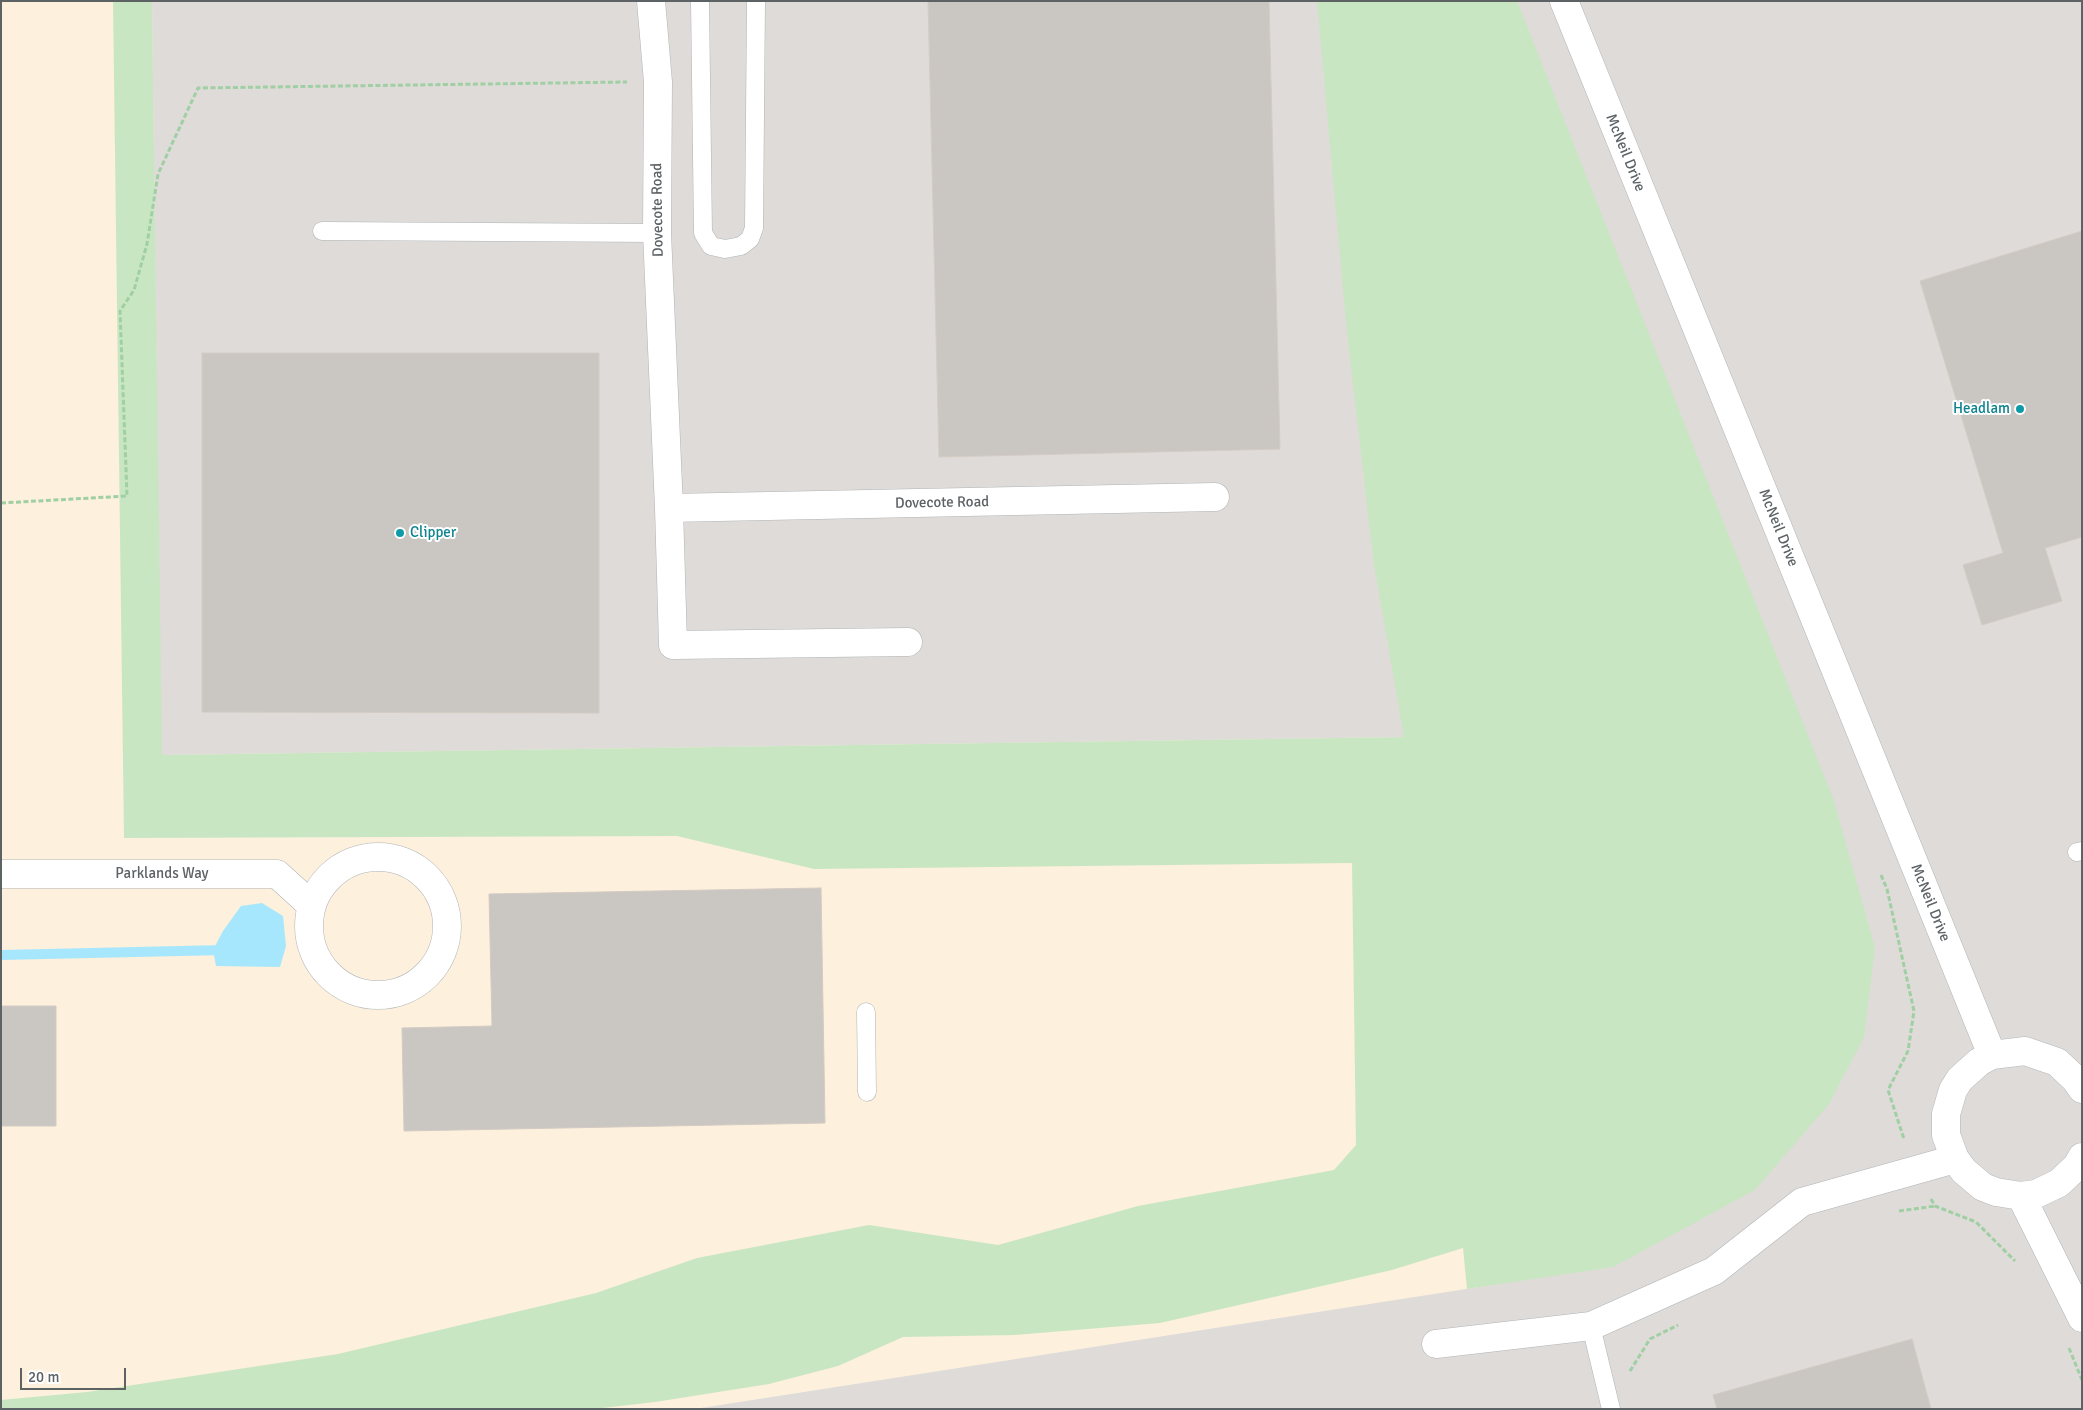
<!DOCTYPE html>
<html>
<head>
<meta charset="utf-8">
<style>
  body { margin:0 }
  #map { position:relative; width:2083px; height:1410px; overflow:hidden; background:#efebe5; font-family:Signika,sans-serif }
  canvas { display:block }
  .frame { position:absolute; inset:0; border:2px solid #5d6265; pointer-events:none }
  .scale { position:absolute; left:20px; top:1368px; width:106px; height:22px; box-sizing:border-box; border:2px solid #5d6265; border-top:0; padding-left:6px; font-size:15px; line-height:18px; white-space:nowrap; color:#5d6265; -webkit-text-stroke:4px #fff; paint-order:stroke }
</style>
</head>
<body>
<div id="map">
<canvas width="2083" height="1410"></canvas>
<div class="frame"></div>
<div class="scale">20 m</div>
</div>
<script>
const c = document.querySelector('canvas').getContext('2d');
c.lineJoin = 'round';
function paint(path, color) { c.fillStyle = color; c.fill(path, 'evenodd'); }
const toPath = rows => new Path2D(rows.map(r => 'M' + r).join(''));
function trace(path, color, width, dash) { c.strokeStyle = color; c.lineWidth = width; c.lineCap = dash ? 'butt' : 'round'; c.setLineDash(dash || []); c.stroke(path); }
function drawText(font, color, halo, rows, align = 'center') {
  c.font = font + ' Signika,sans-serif'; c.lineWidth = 4; c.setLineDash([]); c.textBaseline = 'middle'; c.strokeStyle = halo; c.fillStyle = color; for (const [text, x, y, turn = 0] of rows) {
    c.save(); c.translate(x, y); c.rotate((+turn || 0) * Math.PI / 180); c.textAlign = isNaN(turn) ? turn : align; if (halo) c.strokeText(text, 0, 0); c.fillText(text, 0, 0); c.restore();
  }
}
const commercial = toPath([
  [1,1,152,1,162,755,1404,737,1493,1285,695,1409,1,1409]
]);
const industrial = toPath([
  [152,1,2082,1,2082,1409,695,1409,1492,1285,1404,737,161,755]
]);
const green = toPath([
  [113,1,152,1,162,755,1404,737,1374,565,1347,333,1317,1,1517,1,1834,801,1875,948,1864,1037,1829,1104,1755,1190,1613,1267,1467,1289,1463,1248,1392,1270,1160,1323,1015,1335,903,1337,838,1366,769,1384,655,1402,594,1409,1,1409,1,1400,87,1392,338,1354,596,1293,697,1258,869,1225,998,1245,1138,1206,1334,1170,1356,1145,1352,863,814,869,677,836,124,838]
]);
const water = toPath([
  [262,903,283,916,286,946,280,967,216,966,213,950,223,931,241,906]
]);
const stream = toPath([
  [1,955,225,950]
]);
const building = toPath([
  [928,1,1269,1,1280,449,939,457,928,1],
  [2082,231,2082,537,2045,548,2062,601,1982,625,1963,565,2003,553,1920,281,2082,231],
  [202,353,599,353,599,713,202,712,202,353],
  [821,888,825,1123,404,1131,402,1028,492,1026,489,894,821,888],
  [1,1006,56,1006,56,1126,1,1126,1,1006],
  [1912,1339,1931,1409,1717,1409,1713,1395,1912,1339]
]);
const path = toPath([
  [1,503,127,496,120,311,134,290,147,244,158,174,198,88,627,82],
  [1881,875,1887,889,1914,1011,1908,1051,1888,1090,1904,1139],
  [1931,1199,1935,1206,1976,1222,2015,1261],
  [1899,1211,1935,1206],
  [2069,1348,2082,1380],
  [1630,1371,1650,1339,1678,1325]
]);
const lane = toPath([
  [700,1,703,233,711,246,725,249,741,246,750,239,754,228,756,1],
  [322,231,657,233],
  [2077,852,2082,851],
  [866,1012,867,1092],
  [1591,1326,1611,1409]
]);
const street = toPath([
  [651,1,658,82,657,233,669,508,673,645,908,642],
  [669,508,1215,497],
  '309 926a69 69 0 1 1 138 0a69 69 0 1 1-138 0Z',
  [1,874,277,874,311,905],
  [1436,1344,1591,1326,1714,1271,1802,1202,1955,1159]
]);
const secondary = toPath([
  [1564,1,1992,1055],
  [2082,1089,2075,1079,2057,1062,2025,1051,1992,1055,1979,1062,1960,1079,1953,1090,1946,1114,1946,1135,1955,1159,1964,1171,1983,1187,1996,1192,2021,1196,2036,1194,2059,1183,2077,1166,2082,1157],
  [2021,1196,2082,1318]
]);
const markers = [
  [2020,409,5,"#0f9aa8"],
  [400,533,5,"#0f9aa8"]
];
const streetNames = [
  ["McNeil Drive",1625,153,68],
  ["Dovecote Road",658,210,-91],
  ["Dovecote Road",942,503,-1],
  ["McNeil Drive",1778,528,68],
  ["Parklands Way",162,874],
  ["McNeil Drive",1930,903,68]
];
const cultureNames = [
  ["Headlam",2010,409],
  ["Clipper",410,533,"left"]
];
paint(commercial, '#fdf0dc');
paint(industrial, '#dedbd8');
paint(green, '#c9e6c2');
paint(water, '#a7e7fd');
trace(stream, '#a7e7fd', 10);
paint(building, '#cac6c2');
trace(building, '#d4ccc4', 1);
trace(lane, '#b1b4b7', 19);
trace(street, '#b1b4b7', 29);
trace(secondary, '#b2b6ba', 29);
trace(path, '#a0cfa4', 3, [5, 2.5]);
trace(lane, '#fff', 18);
trace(street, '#fff', 28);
trace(secondary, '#fff', 28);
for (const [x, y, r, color] of markers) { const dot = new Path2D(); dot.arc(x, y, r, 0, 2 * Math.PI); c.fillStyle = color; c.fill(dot); trace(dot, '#fff', 2); }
drawText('15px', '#5d6265', '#fff', streetNames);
drawText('15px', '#0d838f', '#fff', cultureNames, 'right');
</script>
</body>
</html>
